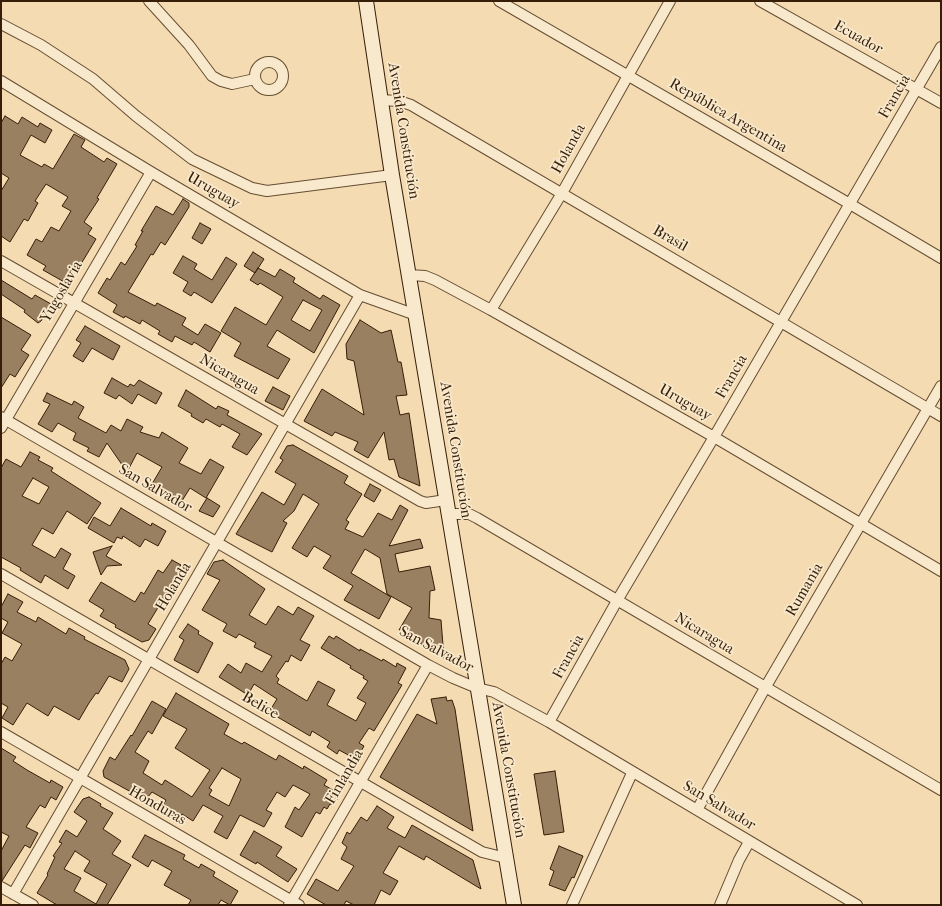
<!DOCTYPE html>
<html>
<head>
<meta charset="utf-8">
<style>
  body { margin:0 }
  #map { position:relative; width:942px; height:906px; overflow:hidden; background:#f4dbb1; font-family:"IM FELL French Canon",serif }
  canvas { display:block }
  .frame { position:absolute; inset:0; border:2px solid #361e08; pointer-events:none }
</style>
</head>
<body>
<div id="map">
<canvas width="942" height="906"></canvas>
<div class="frame"></div>
</div>
<script>
const c = document.querySelector('canvas').getContext('2d');
c.lineJoin = 'round';
function paint(path, color) { c.fillStyle = color; c.fill(path, 'evenodd'); }
const toPath = rows => new Path2D(rows.map(r => 'M' + r).join(''));
function trace(path, color, width, dash) { c.strokeStyle = color; c.lineWidth = width; c.lineCap = dash ? 'butt' : 'round'; c.setLineDash(dash || []); c.stroke(path); }
function drawText(font, color, halo, rows, align = 'center') {
  c.font = font + ' "IM FELL French Canon",serif'; c.lineWidth = 3.5; c.setLineDash([]); c.textBaseline = 'middle'; c.strokeStyle = halo; c.fillStyle = color; for (const [text, x, y, turn = 0] of rows) {
    c.save(); c.translate(x, y); c.rotate((+turn || 0) * Math.PI / 180); c.textAlign = isNaN(turn) ? turn : align; if (halo) c.strokeText(text, 0, 0); c.fillText(text, 0, 0); c.restore();
  }
}
const building = toPath([
  [5,116,18,124,22,117,38,127,40,123,52,130,45,143,31,135,20,155,42,167,44,164,53,169,74,134,85,140,81,147,104,162,107,158,117,164,97,198,99,199,84,222,92,228,88,234,96,239,81,264,78,262,66,283,43,270,46,266,27,255,36,239,42,242,51,227,59,231,71,211,62,206,68,197,46,184,35,201,38,203,28,221,24,219,10,242,1,236,1,191,9,178,1,173,1,123,5,116],
  [183,199,189,203,189,207,165,245,161,242,153,255,151,254,128,292,155,306,157,303,186,318,182,325,198,335,205,324,221,333,210,352,194,342,192,345,175,336,172,342,158,334,160,331,142,320,140,324,125,316,124,318,113,312,117,305,98,293,107,278,110,280,121,262,125,265,137,246,135,245,143,231,141,231,156,206,173,215,183,199],
  [200,223,211,229,202,244,192,238,200,223],
  [253,252,264,259,255,273,244,266,253,252],
  [183,256,197,264,194,269,212,280,226,257,237,264,212,303,194,292,191,296,183,291,188,282,173,273,183,256],
  [258,268,275,277,280,269,295,278,293,282,320,299,323,295,340,305,314,353,277,330,267,346,290,359,278,379,234,356,241,343,221,331,235,307,266,325,283,297,260,283,258,285,250,280,258,268],
  [303,300,322,310,310,331,291,320,303,300],
  [1,280,32,299,35,295,51,304,41,321,38,323,24,312,25,310,1,294,1,280],
  [1,317,31,335,21,350,29,355,15,377,10,374,1,388,1,317],
  [360,320,381,333,391,330,398,362,401,362,407,395,396,396,400,415,409,413,420,486,399,477,394,459,389,460,384,432,368,458,354,450,358,442,335,432,332,436,304,421,322,389,364,415,354,361,347,359,346,344,360,320],
  [85,326,120,346,113,360,92,348,83,362,73,356,81,343,76,340,85,326],
  [112,378,128,387,130,384,134,386,139,380,162,393,156,404,138,394,132,404,119,395,116,399,104,393,112,378],
  [273,387,290,396,283,410,265,401,273,387],
  [186,390,216,409,218,406,229,411,227,415,262,434,247,455,232,447,240,434,222,424,220,427,206,419,203,423,191,416,192,414,178,406,186,390],
  [47,393,72,405,74,401,84,407,78,418,106,433,111,425,121,431,127,419,143,427,140,432,159,438,162,432,188,448,179,463,201,474,210,459,224,467,206,498,190,488,180,504,165,495,167,492,152,484,162,467,137,453,127,472,107,443,99,457,87,451,89,448,73,440,76,433,58,423,52,432,38,424,50,404,43,401,47,393],
  [293,445,348,476,344,483,362,494,346,520,349,522,345,529,363,537,378,513,392,520,400,505,408,510,389,546,420,539,423,548,395,554,399,572,430,566,435,590,430,591,429,618,441,620,444,658,399,630,412,608,387,594,380,558,365,549,351,573,391,597,379,619,344,600,353,586,323,568,331,556,314,546,307,557,292,548,319,504,303,494,294,511,283,521,287,523,272,552,236,534,262,492,284,505,296,484,275,472,283,460,280,458,287,446,293,445],
  [30,452,40,457,38,460,53,468,51,471,101,503,87,524,67,511,53,534,42,528,32,545,55,558,61,548,71,554,63,569,75,576,68,589,45,575,41,583,20,570,21,568,1,557,1,468,6,459,21,467,30,452],
  [33,478,49,487,39,504,22,496,33,478],
  [370,484,381,490,374,502,364,496,370,484],
  [207,498,220,506,213,517,199,511,207,498],
  [121,508,151,526,152,523,166,531,158,546,145,539,140,547,123,536,122,539,117,537,114,543,88,528,94,517,110,526,121,508],
  [112,546,106,556,122,565,107,566,101,575,93,552,112,546],
  [172,560,181,565,177,570,180,572,176,578,182,581,174,595,168,591,148,624,156,629,149,640,142,642,115,627,116,625,100,616,104,610,89,601,101,582,135,602,141,592,144,594,158,570,163,573,172,560],
  [223,560,265,589,249,615,266,625,278,606,293,615,298,607,314,616,300,640,310,645,301,661,291,655,288,662,286,661,276,676,279,679,277,683,307,701,318,681,335,690,327,705,356,721,366,703,357,698,368,681,363,678,364,676,350,668,351,666,321,648,329,636,334,639,336,636,360,651,360,649,382,661,383,659,396,667,397,663,406,668,398,683,402,685,374,731,369,728,359,743,364,746,359,755,355,752,352,757,339,750,337,754,327,747,330,742,312,731,310,736,269,712,277,699,254,684,248,695,219,677,228,664,241,673,246,663,262,672,272,656,254,647,256,643,239,634,236,638,223,631,227,624,202,610,220,580,207,574,214,562,223,560],
  [8,594,23,602,17,612,36,622,38,617,66,634,69,628,85,637,84,639,125,660,129,669,122,682,109,676,98,694,96,693,89,703,79,720,54,706,48,716,27,703,13,725,2,718,8,707,1,703,1,664,5,657,12,661,22,644,2,633,8,622,1,618,1,607,8,594],
  [188,624,199,631,198,634,213,643,198,673,174,660,184,640,179,637,188,624],
  [176,693,229,724,224,734,242,744,244,742,276,760,279,755,303,769,304,766,327,780,324,785,340,794,334,805,330,804,327,809,324,807,320,814,316,812,302,837,285,827,295,807,299,810,310,794,293,785,285,797,277,792,266,810,272,813,264,827,240,815,227,839,214,832,223,816,203,805,193,821,182,814,179,819,160,810,166,800,152,792,148,797,134,788,131,792,104,777,103,771,110,757,115,760,131,735,132,736,152,701,166,709,152,734,148,731,135,752,149,761,143,773,162,785,165,780,192,797,210,770,175,748,187,729,163,716,176,693],
  [222,768,241,779,229,806,209,795,212,790,209,788,222,768],
  [446,697,447,701,452,700,455,709,473,831,380,777,417,714,437,724,431,699,446,697],
  [1,748,16,757,13,761,27,770,50,783,51,780,63,787,56,800,51,797,45,808,40,805,26,827,38,833,30,848,25,845,2,881,1,851,9,836,1,832,1,748],
  [555,771,564,832,544,835,534,774,555,771],
  [89,797,101,804,100,806,113,813,103,829,121,841,112,854,131,865,107,905,57,905,37,893,48,875,47,874,55,857,53,856,62,843,59,842,66,830,77,837,87,821,74,812,83,799,89,797],
  [75,851,90,861,84,871,107,884,96,904,74,891,81,878,64,869,75,851],
  [377,806,394,817,387,828,405,838,412,825,473,860,481,889,426,856,424,860,399,846,383,873,398,881,390,895,381,890,374,905,354,905,346,901,344,905,326,905,307,894,316,879,338,891,354,866,341,859,347,847,342,843,347,832,350,834,361,817,367,821,377,806],
  [254,831,282,847,276,856,297,869,288,882,257,862,256,864,240,855,254,831],
  [145,835,185,855,183,859,199,868,201,864,215,872,213,876,238,891,230,905,221,900,218,905,188,905,191,900,164,885,172,871,152,860,148,867,132,857,145,835],
  [559,846,583,856,574,878,572,877,565,891,549,885,554,871,550,869,559,846]
]);
const minor = toPath([
  [149,1,189,45,212,76,221,81,232,84,255,79],
  [499,1,850,204,941,258],
  [760,1,941,103],
  [1,24,41,45,93,79,136,116,192,159,252,188,267,191,392,175],
  '255 76a14 14 0 1 1 28 0a14 14 0 1 1-28 0Z',
  [1,81,151,172,360,295,416,315],
  [380,100,399,101,411,105,941,416],
  [1,261,420,501,426,503,446,500],
  [409,275,425,276,435,280,491,310,714,437,941,571],
  [491,310,562,193,670,1],
  [1,417,428,665,453,678,477,688,494,692,549,722,857,905],
  [1,428,151,172],
  [448,514,469,514,477,518,941,790],
  [1,574,482,852,506,858],
  [549,722,618,599,714,437,941,47],
  [1,732,299,905],
  [697,810,765,688,941,386],
  [1,887,33,905],
  [13,894,360,295],
  [289,905,428,665],
  [572,905,632,773],
  [720,905,739,860,749,842]
]);
const secondary = toPath([
  [366,1,392,175,514,905]
]);
const streetNames = [
  ["Ecuador",858,38,29],
  ["Francia",895,97,-60],
  ["República Argentina",728,116,30],
  ["Avenida Constitución",403,131,81],
  ["Holanda",569,149,-61],
  ["Uruguay",213,191,30],
  ["Brasil",670,239,30],
  ["Yugoslavia",62,292,-60],
  ["Nicaragua",229,375,30],
  ["Francia",732,377,-60],
  ["Uruguay",685,403,30],
  ["Avenida Constitución",455,450,81],
  ["San Salvador",155,489,30],
  ["Holanda",174,587,-59],
  ["Rumania",805,590,-60],
  ["Nicaragua",704,634,31],
  ["San Salvador",436,650,28],
  ["Francia",569,657,-61],
  ["Belice",260,706,30],
  ["Avenida Constitución",508,770,80],
  ["Finlandia",345,777,-60],
  ["Honduras",157,806,30],
  ["San Salvador",719,806,31]
];
paint(building, '#998060');
trace(building, '#361e08', 1);
trace(minor, '#664d32', 12);
trace(secondary, '#361e08', 16);
trace(minor, '#f8e8cc', 10);
trace(secondary, '#f8e8cc', 14);
drawText('15px', '#361e08', '#f8e8cc', streetNames);
</script>
</body>
</html>
